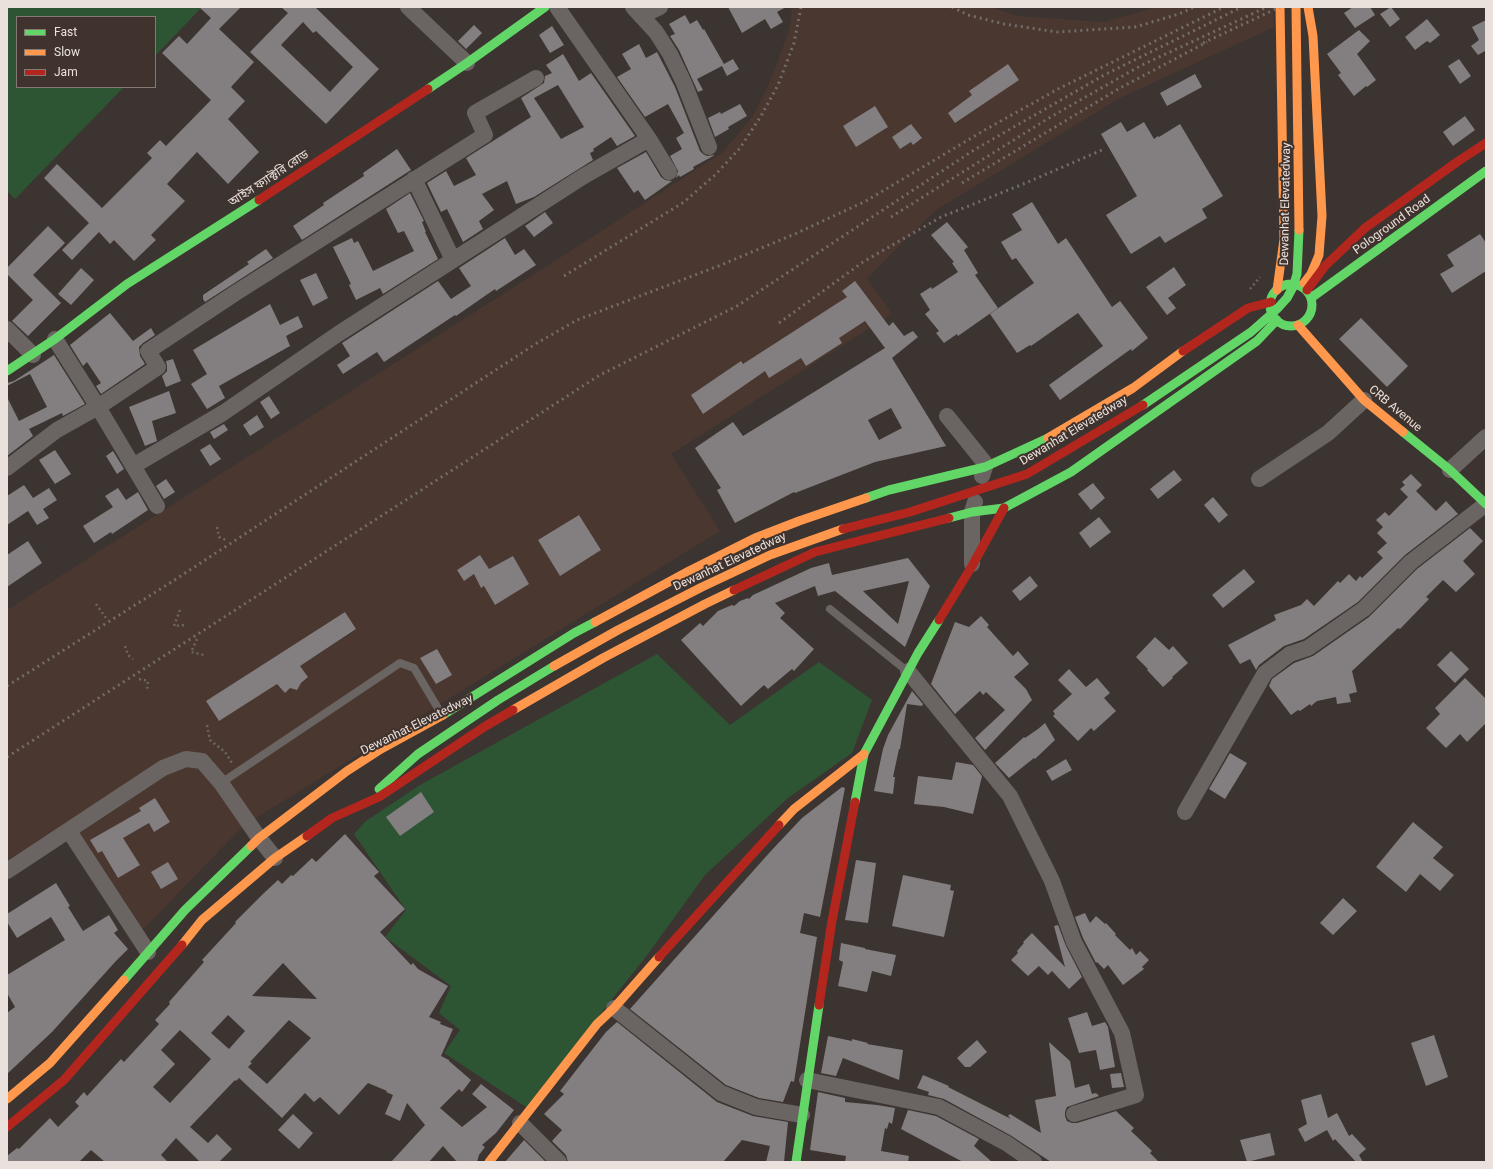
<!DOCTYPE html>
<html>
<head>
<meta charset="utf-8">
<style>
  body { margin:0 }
  #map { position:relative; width:1493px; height:1169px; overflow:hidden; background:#3c3431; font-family:Roboto,sans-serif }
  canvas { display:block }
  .frame { position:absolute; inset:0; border:8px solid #eae1dd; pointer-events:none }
  .legend { position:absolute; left:16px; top:16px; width:140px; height:72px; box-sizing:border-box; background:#40332d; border:1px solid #847973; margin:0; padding:5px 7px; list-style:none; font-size:12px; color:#eae1dd }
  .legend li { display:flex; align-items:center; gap:8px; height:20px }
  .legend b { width:20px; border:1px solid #847973 }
</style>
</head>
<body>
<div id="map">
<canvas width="1493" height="1169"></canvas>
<div class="frame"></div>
<ul class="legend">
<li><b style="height:5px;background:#63d668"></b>Fast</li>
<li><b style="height:5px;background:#ff974d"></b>Slow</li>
<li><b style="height:5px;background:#b3261e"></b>Jam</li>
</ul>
</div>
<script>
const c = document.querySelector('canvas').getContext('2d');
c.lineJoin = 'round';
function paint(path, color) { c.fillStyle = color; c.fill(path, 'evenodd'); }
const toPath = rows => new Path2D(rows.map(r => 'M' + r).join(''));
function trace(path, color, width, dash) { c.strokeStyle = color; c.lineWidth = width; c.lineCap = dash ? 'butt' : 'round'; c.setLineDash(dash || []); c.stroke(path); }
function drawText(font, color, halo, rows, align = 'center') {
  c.font = font + ' Roboto,"Noto Sans Bengali",sans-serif'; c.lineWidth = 4; c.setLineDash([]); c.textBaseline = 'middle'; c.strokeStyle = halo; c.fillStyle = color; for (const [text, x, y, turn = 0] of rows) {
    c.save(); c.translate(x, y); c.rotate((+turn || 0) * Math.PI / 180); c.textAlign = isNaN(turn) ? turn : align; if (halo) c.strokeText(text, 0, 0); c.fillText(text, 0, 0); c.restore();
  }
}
const built = toPath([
  [792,7,991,7,1018,16,1103,22,1157,7,1273,7,1274,27,1120,98,936,210,867,278,892,314,671,454,720,531,243,826,135,938,60,828,7,861,7,610,555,261,723,152,753,116,769,84,790,28],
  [579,515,601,550,560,575,539,540],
  [480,555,487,566,464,581,457,570],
  [513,556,519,568,481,588,475,576],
  [521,571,529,584,495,605,487,592],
  [345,612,356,630,300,666,308,677,301,683,290,688,285,693,277,684,218,720,206,701]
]);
const green = toPath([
  [7,7,202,7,155,56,155,17,17,17,17,87,124,87,15,199,7,191],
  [657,654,730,725,819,662,872,700,852,753,788,798,705,875,648,954,526,1107,444,1053,460,1030,439,1013,451,986,385,937,406,910,354,834,366,821,420,785]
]);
const building = toPath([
  [199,7,241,7,219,29,254,62,231,87,245,101,228,119,259,152,228,184,197,152,167,184,185,201,151,235,156,240,134,261,114,240,110,244,99,232,72,260,62,250,89,223,44,178,57,164,102,208,152,158,147,153,160,140,166,146,211,100,162,53,179,36,187,44,211,18],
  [281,7,315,7,379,69,326,124,250,52,288,13],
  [303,22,313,33,316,31,353,67,330,92,281,45],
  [728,7,786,7,777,12,783,22,771,29,765,19,742,33],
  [1353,7,1370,7,1375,15,1355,28,1344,13],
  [1391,7,1400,19,1390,27,1380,14],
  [685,15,690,24,697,20,703,30,704,29,724,64,733,59,739,69,727,76,722,66,697,79,703,90,698,92,679,50,670,36,675,34,669,24],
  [1427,19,1440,35,1430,43,1427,41,1415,50,1405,37],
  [1486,20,1486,53,1485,51,1478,55,1471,46,1479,40,1472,27],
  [474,25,482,33,466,49,458,41],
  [552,26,564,45,550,53,539,35],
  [1359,30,1370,41,1357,54,1376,80,1367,87,1366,86,1354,96,1338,75,1341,73,1327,54],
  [639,44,646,58,657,52,675,87,700,151,703,154,707,156,715,155,693,167,694,169,680,177,679,175,676,178,678,171,670,156,682,149,676,138,684,133,668,104,645,117,617,77,631,69,622,54],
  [563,54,579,81,591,73,635,136,617,146,611,137,593,149,594,151,590,153,593,160,534,197,516,204,507,181,482,194,494,210,479,221,483,229,463,242,447,209,441,212,427,183,446,171,454,186,476,175,466,158,531,117,521,98,544,83,545,76,552,73,546,65],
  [558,85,584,127,561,139,534,98],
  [1459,59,1471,76,1460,84,1448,66],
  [1008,64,1019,80,955,123,948,113,972,95,969,91],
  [1195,74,1202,87,1167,106,1160,93],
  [740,104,747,116,728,127,729,129,715,137,708,118,720,112,721,114],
  [875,106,888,127,856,147,843,126],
  [1465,116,1475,130,1453,146,1443,132],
  [1121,122,1127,132,1144,122,1154,139,1158,136,1159,137,1180,124,1223,196,1202,209,1207,218,1165,243,1160,236,1131,254,1106,215,1137,196,1101,134],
  [911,124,922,138,913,145,911,142,900,149,892,137],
  [397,149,411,170,302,240,293,226,324,205,323,203,364,176,363,173],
  [646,152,661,177,665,180,672,181,645,200,638,190,634,193,617,168],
  [410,193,424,221,422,222,426,232,425,232,438,259,383,294,380,288,356,300,349,285,351,284,333,247,352,238,354,243,358,241,373,271,414,251,404,231,398,233,386,209],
  [1032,202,1058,244,1066,238,1112,307,1120,301,1148,338,1132,351,1131,349,1060,400,1049,385,1103,346,1078,313,1031,346,1030,345,1017,353,990,314,1034,283,1016,258,1012,260,1001,242,1022,230,1012,214],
  [545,212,553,223,534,237,525,226],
  [947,222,968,247,964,250,978,273,975,275,998,308,958,336,957,334,944,343,936,333,939,331,925,314,930,310,920,294,931,287,932,289,958,272,952,263,954,262,931,235],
  [48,226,65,243,33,275,61,303,28,336,12,321,33,300,7,274,7,268],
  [1480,234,1486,243,1486,271,1452,293,1440,274,1454,266,1447,255],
  [505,238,515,255,524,249,536,265,496,291,495,289,456,316,455,315,384,362,377,352,343,374,337,365,350,356,342,343,438,281,451,299,471,286,459,268],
  [266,249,273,258,205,302,203,299,203,295,249,264,247,262],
  [1174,267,1186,285,1168,298,1176,308,1167,315,1146,287],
  [81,268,94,280,71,305,58,294],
  [316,273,328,298,313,306,300,280],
  [855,281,889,326,893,322,904,336,913,331,918,337,892,358,946,446,875,462,795,493,794,492,735,523,717,490,721,488,695,448,733,422,743,436,885,348,865,321,839,338,842,343,806,366,801,358,769,378,765,371,703,414,691,395,741,361,743,364,847,297,842,291],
  [891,408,902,428,879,440,868,420],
  [270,304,280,325,298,316,303,327,286,336,290,346,219,386,225,398,207,409,191,384,207,374,193,350],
  [110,313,133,341,151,328,155,335,143,343,139,347,140,356,145,364,101,394,96,386,101,383,87,362,83,366,70,345],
  [1361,318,1408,366,1387,387,1339,339],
  [54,355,85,404,63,416,62,413,29,429,33,436,7,456,7,397,19,421,47,407,30,374,7,386,7,383,14,381],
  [173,359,181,381,166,387,162,376,167,371,167,366,166,361],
  [169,391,176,413,152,421,157,441,145,446,129,407],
  [269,396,280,413,271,419,260,402],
  [257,415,264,427,250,436,243,425],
  [224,424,228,430,214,439,210,432],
  [210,444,221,459,210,466,200,450],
  [55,450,71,474,55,484,39,460],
  [113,451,124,469,117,474,106,456],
  [1174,470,1182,480,1158,499,1150,489],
  [1411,474,1422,485,1416,491,1436,511,1446,501,1458,514,1405,555,1358,602,1304,639,1284,646,1259,665,1256,670,1250,659,1240,664,1228,645,1276,620,1274,615,1301,605,1307,599,1314,606,1338,581,1340,583,1349,574,1356,581,1360,576,1362,578,1383,558,1377,552,1387,543,1377,533,1383,527,1376,520,1385,512,1389,516,1408,497,1400,489,1405,485,1402,482],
  [166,479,175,492,164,499,156,486],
  [1093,483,1105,498,1091,510,1078,494],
  [24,485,33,498,49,488,57,500,43,509,49,518,37,525,28,511,7,525,7,496],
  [118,488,126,500,138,492,148,510,112,534,111,532,94,543,83,526,113,507,105,496],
  [1213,497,1228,515,1219,523,1204,505],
  [579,515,601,550,560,576,538,540],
  [1099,517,1111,532,1090,548,1079,533],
  [1470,528,1483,541,1463,561,1475,574,1456,592,1443,580,1426,597,1429,599,1400,629,1398,628,1352,671,1357,692,1349,694,1351,702,1337,704,1336,697,1317,701,1311,706,1310,704,1300,711,1298,710,1291,715,1269,686,1272,679,1294,663,1313,656,1369,617,1417,569],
  [28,541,42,563,7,587,7,555],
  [480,555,489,569,513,556,529,584,495,605,484,586,481,588,474,574,464,581,457,570],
  [908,558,930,586,905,647,835,591,818,596,815,586,775,603,785,613,780,618,814,649,794,671,792,669,768,689,764,685,741,706,681,640,700,623,703,626,718,611,732,605,734,606,740,601,748,598,749,599,753,595,811,568,829,563,832,575],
  [909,581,898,624,863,591],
  [1244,569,1255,582,1223,608,1212,595],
  [1030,576,1038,586,1020,601,1012,591],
  [345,612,356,629,300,666,308,677,301,683,297,690,290,688,285,693,277,684,219,721,206,701],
  [981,616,989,625,987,627,1013,656,1018,651,1029,664,1014,677,1026,689,1032,700,985,750,975,738,1005,710,986,692,983,695,980,691,955,714,931,684,955,622,969,627],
  [1155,637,1169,650,1173,646,1188,663,1172,677,1173,678,1163,687,1147,670,1148,669,1136,657],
  [437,649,452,675,436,684,420,658],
  [1451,651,1469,669,1455,683,1437,665],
  [1069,669,1086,687,1097,678,1110,693,1104,698,1116,711,1094,731,1091,728,1078,741,1053,716,1055,714,1053,711,1072,694,1058,680],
  [1465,678,1486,699,1486,723,1467,742,1460,734,1446,748,1426,728,1440,714,1435,708],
  [912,691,923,704,922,706,907,704,900,749,899,749,893,777,895,777,893,794,874,791,883,749,888,735],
  [1045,723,1055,740,1035,759,1034,758,1009,778,995,763,1024,737,1025,738,1038,729],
  [1230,753,1247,763,1225,799,1209,789],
  [1066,759,1072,770,1052,781,1046,771],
  [956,762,973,765,982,776,973,814,944,807,914,804,918,776,952,780],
  [842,787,845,788,820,917,804,913,800,933,817,937,794,1082,791,1081,783,1102,759,1098,726,1085,630,1009,770,852,802,818],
  [421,792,434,812,400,836,386,817],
  [155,798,170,822,154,832,149,823,123,838,140,865,118,878,102,851,98,853,90,840,141,811,139,808],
  [1413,822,1443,847,1433,858,1454,875,1440,891,1420,874,1406,892,1376,867],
  [345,834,379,872,374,876,405,909,380,932,411,965,413,963,418,969,448,986,429,1017,441,1022,440,1024,453,1029,441,1056,449,1060,449,1061,471,1080,462,1092,459,1089,440,1108,462,1127,487,1107,472,1094,481,1084,514,1110,496,1133,482,1145,485,1147,479,1155,477,1162,457,1162,443,1146,429,1162,391,1162,425,1125,407,1103,400,1121,385,1114,393,1095,386,1092,387,1091,368,1083,339,1115,320,1097,314,1102,305,1093,282,1118,239,1078,236,1081,235,1080,190,1127,208,1143,217,1134,232,1149,219,1162,200,1162,176,1138,161,1155,168,1162,105,1162,91,1150,79,1162,7,1162,7,1156,17,1148,19,1149,50,1118,58,1127,79,1106,75,1102,84,1092,87,1096,121,1059,124,1062,159,1024,155,1020,170,1004,169,1002,204,962,202,960,236,923,235,922,265,892,278,880,282,884,291,875,293,876,312,858,316,862],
  [283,963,317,999,252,996],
  [228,1015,245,1031,229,1049,211,1033],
  [289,1020,311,1038,267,1084,248,1067,252,1063,250,1062],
  [180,1030,211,1059,170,1103,153,1087,175,1064,161,1050],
  [856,860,876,863,868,923,845,920],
  [168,862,178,879,161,889,151,872],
  [903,875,951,885,950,890,954,891,944,937,892,926],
  [56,883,70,906,68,907,83,931,109,915,118,930,114,933,128,949,115,962,52,1032,7,1074,7,1013,15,1007,7,993,7,975,65,940,51,917,17,938,7,922,7,914],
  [1343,898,1357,911,1333,935,1320,923],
  [1085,913,1090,923,1096,916,1105,924,1106,923,1116,934,1115,935,1130,950,1132,948,1136,955,1140,951,1149,960,1142,967,1144,969,1123,985,1108,965,1104,969,1097,962,1096,963,1083,938,1075,917],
  [1058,925,1066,946,1082,977,1069,989,1052,971,1048,975,1039,966,1028,976,1011,960,1018,953,1017,951,1024,943,1023,942,1032,933,1065,967,1054,926],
  [841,943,865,948,865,949,896,955,891,976,872,971,867,992,838,986,843,962,839,960],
  [1087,1012,1092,1026,1105,1022,1108,1027,1115,1067,1100,1070,1096,1050,1079,1053,1068,1018],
  [617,1022,717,1102,753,1116,788,1122,784,1162,766,1162,770,1146,742,1140,723,1162,568,1162,566,1155,552,1141,562,1130,544,1114,564,1094,560,1091,606,1032],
  [1434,1035,1448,1077,1426,1086,1411,1043],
  [828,1036,852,1041,852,1039,868,1043,867,1044,903,1050,899,1080,843,1058,836,1076,821,1073],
  [977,1040,987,1052,970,1067,965,1067,957,1058],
  [1049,1042,1070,1061,1075,1088,1089,1084,1092,1094,1096,1093,1099,1096,1067,1107,1065,1112,1065,1116,1067,1121,1072,1123,1077,1123,1116,1111,1134,1128,1131,1131,1152,1151,1150,1153,1159,1162,1051,1162,1010,1135,944,1099,928,1095,929,1092,917,1088,923,1075,949,1086,948,1087,1011,1119,1008,1116,1010,1114,1041,1133,1035,1100,1056,1096],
  [1121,1073,1124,1087,1112,1088,1110,1074],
  [818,1092,845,1098,845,1102,877,1105,895,1108,892,1124,889,1122,887,1129,885,1128,881,1151,909,1156,908,1162,845,1162,846,1156,810,1150],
  [1321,1094,1328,1118,1337,1113,1349,1136,1352,1134,1366,1149,1359,1155,1363,1162,1356,1162,1335,1139,1333,1141,1327,1130,1305,1142,1298,1129,1307,1124,1301,1100],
  [908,1110,936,1116,979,1139,974,1146,992,1162,963,1162,901,1129],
  [293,1114,313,1133,299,1149,278,1130],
  [1270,1133,1275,1155,1247,1162,1240,1140],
  [524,1140,546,1162,505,1162]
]);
const path = toPath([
  [1250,289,1260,277],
  [217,527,219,537,228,541],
  [96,604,106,618],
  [180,610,174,626,186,625],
  [197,639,191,652,204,655],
  [125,646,128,655,133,659],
  [139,679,148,681,147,691],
  [207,725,210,740,225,752,232,763]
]);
const lane = toPath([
  [830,609,907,671],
  [221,783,400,663,414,668,442,715]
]);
const street = toPath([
  [408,7,467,63],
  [557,7,649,139,669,172],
  [633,7,656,32,670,54,684,83,709,147],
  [641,16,660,7],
  [414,179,453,260],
  [7,329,33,355],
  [55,339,98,407,157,506],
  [947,416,984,462,985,467,982,476],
  [133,466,223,413,338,334,584,176,649,139],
  [7,468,57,430,98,407,158,367,148,351,237,292,485,135,475,113,536,78],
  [1450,470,1486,437],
  [1259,479,1328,433,1364,400],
  [972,564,972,512,975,502],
  [908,671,1010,796,1052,881,1074,942,1122,1033,1136,1095,1074,1114],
  [1185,812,1265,673,1290,654,1308,648,1364,609,1411,562,1486,504],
  [69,831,148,952],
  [7,871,163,768,186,759,202,761,221,783,259,838,275,858],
  [614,1008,721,1093,756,1107,802,1115],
  [807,1080,939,1107,1006,1143,1034,1162],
  [520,1123,559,1162]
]);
const fast = toPath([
  [428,89,467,63,545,7],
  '1270 305a21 21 0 1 1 42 0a21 21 0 1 1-42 0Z',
  [1311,298,1486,171],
  [7,371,55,339,127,284,259,200],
  [1143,405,1251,332,1277,309,1287,298,1293,287,1297,274,1299,230],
  [1403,432,1450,470,1486,504],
  [866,498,889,490,985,467,1048,438],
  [949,518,972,512,1004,508,1071,472,1257,341,1277,320],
  [443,715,574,633,595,622],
  [379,789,418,754,498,700,554,666],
  [855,802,864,754,918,653,939,620],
  [124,980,185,910,251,846],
  [796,1162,819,1005]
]);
const slow = toPath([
  [1296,7,1299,230],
  [1304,283,1311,274,1319,255,1322,216,1313,36,1308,7],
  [1277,290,1284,239,1280,7],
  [1298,325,1364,400,1403,432],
  [1048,438,1133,388,1183,351],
  [595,622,689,571,755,538,799,521,866,498],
  [554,666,618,630,702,587,770,555,843,529],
  [513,710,603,658,705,604,734,590],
  [779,825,794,809,864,754],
  [251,846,259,838,347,771,381,749,443,715],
  [182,945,202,920,275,858,307,836],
  [7,1099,50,1063,124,980],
  [489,1162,597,1024,614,1008,659,957]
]);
const jam = toPath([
  [259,200,428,89],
  [1307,290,1325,266,1365,228,1457,162,1486,143],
  [1183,351,1248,308,1271,302],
  [843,529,910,512,1027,474,1143,405],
  [734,590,815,552,949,518],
  [939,620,972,566,1004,508],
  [307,836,332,818,379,797,484,727,513,710],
  [659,957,779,825],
  [819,1005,832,921,855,802],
  [7,1127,64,1080,182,945]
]);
const rail = toPath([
  [952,7,968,15,1004,24,1057,32,1135,27,1179,14,1194,7],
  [1203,43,1280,7],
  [962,183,1120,88,1207,42],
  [891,217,1044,121,1096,91,1142,65,1267,7],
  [564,276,684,202,715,175,740,148,761,116,778,85,794,43,801,7],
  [779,323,863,262,941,217,1021,185,1102,150],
  [7,686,173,581,537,343,577,320,721,265,797,233,866,201,983,131,1058,89,1224,7],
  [7,757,600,375,737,306,974,150,1106,74,1242,7]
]);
const streetNames = [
  ["আইস ফ্যাক্টরি রোড",269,179,-33],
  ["Dewanhat Elevatedway",1286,204,-89],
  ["Pologround Road",1392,225,-36],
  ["CRB Avenue",1395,409,40],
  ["Dewanhat Elevatedway",1074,431,-31],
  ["Dewanhat Elevatedway",730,562,-25],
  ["Dewanhat Elevatedway",417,725,-26]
];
paint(built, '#4a372f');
paint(green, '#2e5533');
paint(building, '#837e80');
trace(path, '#6c6662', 2.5, [2, 3]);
trace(lane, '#6a6562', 8);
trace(street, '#6a6562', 16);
trace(fast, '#63d668', 9);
trace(slow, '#ff974d', 9);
trace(jam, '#b3261e', 9);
trace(rail, '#726c6a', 3, [2, 4]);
drawText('12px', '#eae1dd', '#40332d', streetNames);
</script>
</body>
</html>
